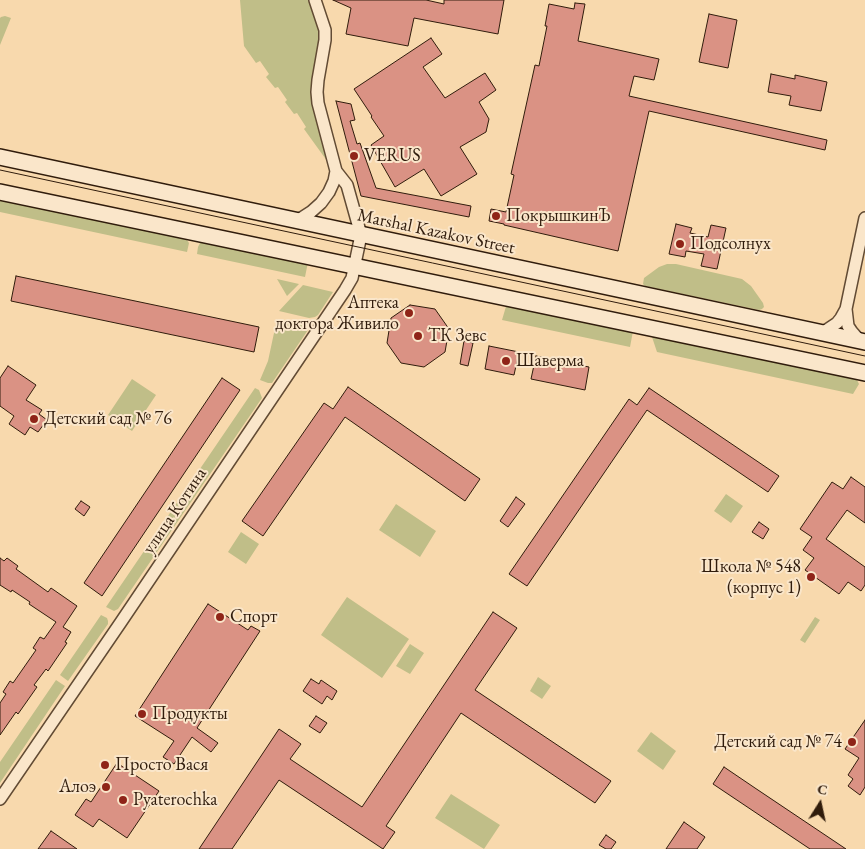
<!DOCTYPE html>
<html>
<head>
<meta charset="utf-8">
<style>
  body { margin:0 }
  #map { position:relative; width:865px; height:849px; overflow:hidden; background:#f8d9ad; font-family:"EB Garamond",serif }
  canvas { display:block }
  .north { position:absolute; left:795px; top:779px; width:50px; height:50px; -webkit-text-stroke:4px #fae6ca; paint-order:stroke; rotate:10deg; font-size:14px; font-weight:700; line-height:20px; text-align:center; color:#301c0c }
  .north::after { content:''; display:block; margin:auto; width:18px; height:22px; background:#301c0c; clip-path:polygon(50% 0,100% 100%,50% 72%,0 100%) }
</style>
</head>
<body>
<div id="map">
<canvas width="865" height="849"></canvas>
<div class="north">С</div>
</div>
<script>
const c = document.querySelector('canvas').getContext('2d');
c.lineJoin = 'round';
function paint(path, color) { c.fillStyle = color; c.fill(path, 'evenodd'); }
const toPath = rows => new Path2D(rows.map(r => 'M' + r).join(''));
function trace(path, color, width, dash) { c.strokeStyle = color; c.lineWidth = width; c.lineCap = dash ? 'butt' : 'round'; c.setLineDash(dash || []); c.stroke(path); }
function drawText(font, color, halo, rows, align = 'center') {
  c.font = font + ' "EB Garamond",serif'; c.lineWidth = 4; c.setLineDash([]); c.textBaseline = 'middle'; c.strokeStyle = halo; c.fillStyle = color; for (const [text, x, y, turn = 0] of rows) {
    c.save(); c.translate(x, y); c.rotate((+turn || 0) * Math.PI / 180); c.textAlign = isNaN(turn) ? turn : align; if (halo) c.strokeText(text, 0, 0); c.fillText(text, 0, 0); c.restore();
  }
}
const green = toPath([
  [240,0,309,0,319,25,320,39,313,79,330,165,304,129,306,127,297,113,294,114,285,102,287,100,278,87,275,88,266,77,269,74,260,61,256,63,244,46],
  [5,16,11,18,0,45,0,18,1,17],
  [0,196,184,236,189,243,187,252,0,212],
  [202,239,308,262,305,277,197,254,198,247],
  [667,264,676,264,742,279,751,286,763,303,764,307,762,309,759,310,645,286,643,284,644,278,659,267],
  [277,279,299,284,287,296],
  [303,285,333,292,318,315,315,317,309,318,279,311],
  [507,303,633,331,630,347,502,320],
  [277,319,303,325,306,327,308,330,272,383,268,383,260,380,268,361],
  [651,334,856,378,859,384,853,394,657,352],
  [132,379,156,395,132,431,108,415],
  [255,388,259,390,262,398,118,609,114,611,106,607],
  [726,494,743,506,731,523,714,511],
  [396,504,436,531,420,557,379,530],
  [241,532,259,544,246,564,228,552],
  [347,597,409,639,382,678,321,635],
  [101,615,107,618,108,621,108,624,68,681,60,675],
  [815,617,820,620,805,643,800,640],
  [410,644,424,653,410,674,396,666],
  [538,677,551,686,542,699,530,691],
  [56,680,65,686,0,783,0,762],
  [651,732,676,751,663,770,637,751],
  [451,794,500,825,484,849,435,818]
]);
const building = toPath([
  [333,0,426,0,444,4,444,0,504,0,498,34,414,18,408,46,346,34,351,8,333,0],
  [575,3,585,4,578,41,659,59,654,80,634,76,629,96,827,140,825,150,649,111,618,251,504,225,504,224,489,221,491,209,506,212,514,175,511,174,535,65,539,66,547,26,545,26,549,4,574,9,575,3],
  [709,14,737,20,728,68,699,62,709,14],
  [431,38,442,54,423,67,445,98,485,73,496,90,479,102,489,119,486,132,460,147,477,174,441,196,424,169,395,187,371,145,384,136,371,117,372,116,354,89,431,38],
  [771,74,795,79,795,75,827,82,821,111,789,105,791,96,768,92,771,74],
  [336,101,351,104,355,120,350,121,357,144,360,143,376,188,471,206,469,217,361,196,336,101],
  [676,224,692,228,690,233,708,237,711,225,726,228,717,269,701,266,704,254,686,251,685,257,669,254,676,224],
  [16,276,259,327,254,352,11,301,16,276],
  [410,305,435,309,449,329,445,352,424,367,401,363,387,343,391,318,410,305],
  [464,341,473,343,468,366,460,364,464,341],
  [489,346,519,352,514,375,485,369,489,346],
  [536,356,589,367,585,390,531,379,536,356],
  [8,366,36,385,26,400,42,410,39,414,47,420,38,432,30,427,25,435,9,424,14,416,0,406,0,378,8,366],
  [222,378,240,390,102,596,84,583,222,378],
  [348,387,480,479,465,501,345,417,263,536,242,521,324,403,333,409,348,387],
  [649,388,779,476,768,492,647,410,527,586,509,574,629,399,637,405,649,388],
  [851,477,865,487,865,523,847,510,826,539,865,567,865,585,861,591,848,582,839,594,805,570,814,558,803,550,812,537,800,529,832,482,843,489,851,477],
  [516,497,525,504,508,527,500,521,516,497],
  [81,501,90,507,84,516,75,509,81,501],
  [759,522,769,529,763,539,752,532,759,522],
  [0,558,4,561,7,558,18,566,16,569,48,592,51,588,77,606,63,627,71,632,65,642,67,643,48,671,46,669,34,685,37,687,18,714,16,712,0,735,0,703,6,694,3,692,10,681,13,683,36,650,33,648,40,637,44,639,56,622,29,604,30,602,12,590,11,592,0,585,0,558],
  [208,604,248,630,251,626,260,631,197,728,218,743,211,752,192,737,174,764,163,757,174,741,135,716,208,604],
  [493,612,517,628,475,690,611,781,595,803,461,713,386,826,395,832,383,849,279,780,232,849,199,849,279,729,301,744,290,759,362,807,493,612],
  [311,679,319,684,321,680,337,691,332,700,327,696,322,704,303,691,311,679],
  [316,716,327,723,320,733,309,726,316,716],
  [865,720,865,787,860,795,848,786,853,779,848,775,859,758,845,749,865,720],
  [117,763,159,791,127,838,99,819,93,827,75,815,86,799,91,802,117,763],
  [724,767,755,788,846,849,810,849,713,784,724,767],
  [684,822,705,837,697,849,666,849,684,822],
  [51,831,77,849,38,849,51,831],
  [606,835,616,842,611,849,606,849,599,845,606,835]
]);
const street = toPath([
  [297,221,311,212,321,203,329,192,334,181,336,171,318,103,317,92,318,80,325,40,325,30,315,0],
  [822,333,837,323,841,318,846,309],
  [860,341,852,332,848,326,846,309,865,218],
  [0,799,121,622,345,290,352,278,361,235,347,185,336,171]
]);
const secondary = toPath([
  [0,157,865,342],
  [0,192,865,373]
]);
const tram = toPath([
  [0,170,865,356]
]);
const markers = [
  [354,156,5,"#8f2418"],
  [496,216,5,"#8f2418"],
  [680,244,5,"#8f2418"],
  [409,313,5,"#8f2418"],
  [418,336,5,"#8f2418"],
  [506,361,5,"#8f2418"],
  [34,419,5,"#8f2418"],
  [811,577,5,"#8f2418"],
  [220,617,5,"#8f2418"],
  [142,714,5,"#8f2418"],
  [852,742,5,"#8f2418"],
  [105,765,5,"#8f2418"],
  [106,787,5,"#8f2418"],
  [123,800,5,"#8f2418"]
];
const poiNames = [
  ["VERUS",364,156],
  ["ПокрышкинЪ",506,216],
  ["Подсолнух",690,244],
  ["Аптека",399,303,"right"],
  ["доктора Живило",399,324,"right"],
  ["ТК Зевс",428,336],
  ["Шаверма",516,361],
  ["Детский сад № 76",44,419],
  ["Школа № 548",801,567,"right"],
  ["(корпус 1)",801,588,"right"],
  ["Спорт",230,617],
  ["Продукты",152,714],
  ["Детский сад № 74",842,742,"right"],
  ["Просто Вася",115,765],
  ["Алоэ",96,787,"right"],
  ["Pyaterochka",133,800]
];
const streetNames = [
  ["Marshal Kazakov Street",436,232,12],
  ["улица Котина",175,511,-56]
];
paint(green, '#c0be88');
paint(building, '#da9284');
trace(building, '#301c0c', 1);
trace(street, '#624b34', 14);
trace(secondary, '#301c0c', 18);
trace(street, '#fae6ca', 11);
trace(secondary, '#fae6ca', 15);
trace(tram, '#301c0c', 1);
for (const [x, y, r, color] of markers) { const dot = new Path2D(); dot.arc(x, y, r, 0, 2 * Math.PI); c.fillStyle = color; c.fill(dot); trace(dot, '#fae6ca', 2); }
drawText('18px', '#301c0c', '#fae6ca', poiNames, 'left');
drawText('18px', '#301c0c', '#fae6ca', streetNames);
</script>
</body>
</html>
